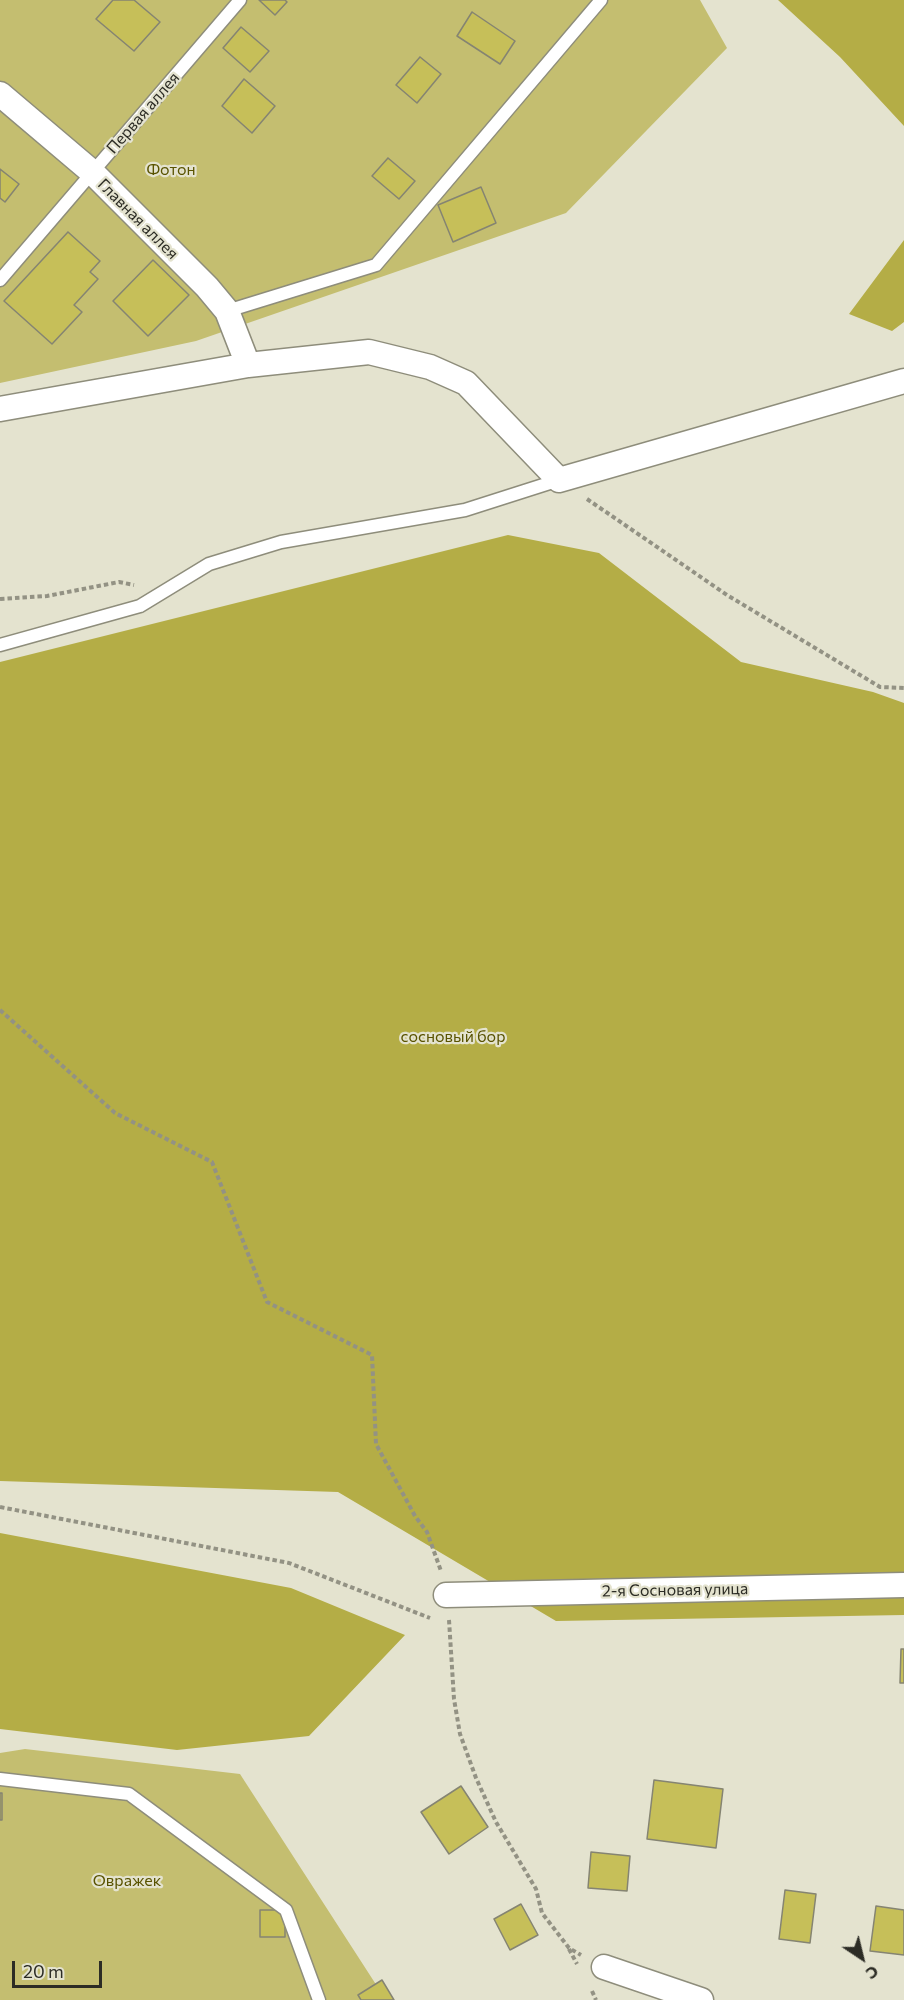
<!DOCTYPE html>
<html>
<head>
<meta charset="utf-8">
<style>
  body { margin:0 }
  #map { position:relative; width:904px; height:2000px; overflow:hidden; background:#e4e3cf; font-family:Commissioner,sans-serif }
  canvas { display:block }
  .north { position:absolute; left:832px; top:1928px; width:60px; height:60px; -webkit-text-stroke:4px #e4e3cf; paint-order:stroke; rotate:145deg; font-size:16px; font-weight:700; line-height:24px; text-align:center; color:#2c2c25 }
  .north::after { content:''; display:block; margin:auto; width:21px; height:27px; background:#2c2c25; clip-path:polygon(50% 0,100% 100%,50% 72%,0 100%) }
  .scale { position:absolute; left:12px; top:1961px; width:90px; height:27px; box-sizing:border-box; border:3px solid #2c2c25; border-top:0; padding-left:8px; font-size:18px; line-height:21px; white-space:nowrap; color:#2c2c25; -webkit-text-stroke:4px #e4e3cf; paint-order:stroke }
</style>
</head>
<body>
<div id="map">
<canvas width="904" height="2000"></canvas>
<div class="north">С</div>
<div class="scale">20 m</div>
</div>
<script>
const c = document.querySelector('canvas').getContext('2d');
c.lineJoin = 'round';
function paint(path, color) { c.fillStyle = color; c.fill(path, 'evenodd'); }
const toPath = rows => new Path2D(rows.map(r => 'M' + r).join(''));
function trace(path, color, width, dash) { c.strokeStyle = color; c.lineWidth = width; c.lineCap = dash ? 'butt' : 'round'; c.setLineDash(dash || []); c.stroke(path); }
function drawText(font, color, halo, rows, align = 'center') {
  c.font = font + ' Commissioner,sans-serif'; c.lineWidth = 4.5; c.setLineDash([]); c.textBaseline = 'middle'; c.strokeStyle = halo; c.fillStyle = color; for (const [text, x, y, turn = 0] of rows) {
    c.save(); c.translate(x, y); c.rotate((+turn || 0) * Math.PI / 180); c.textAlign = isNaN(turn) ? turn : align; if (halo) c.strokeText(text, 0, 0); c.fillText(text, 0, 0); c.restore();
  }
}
const green = toPath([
  [0,0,700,0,727,48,566,213,196,341,0,383],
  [25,1749,240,1774,386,2000,0,2000,0,1753]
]);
const forest = toPath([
  [778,0,904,0,904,126,840,57],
  [904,240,904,322,892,331,849,314],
  [508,535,599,553,741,662,873,692,904,703,904,1615,556,1621,338,1492,0,1481,0,662],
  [0,1533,291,1588,405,1635,309,1736,177,1750,0,1729]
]);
const building = toPath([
  [113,0,134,0,160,22,134,51,96,19,113,0],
  [259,0,285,0,287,2,275,15,259,0],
  [472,12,515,41,500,64,457,36,472,12],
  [241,27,269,51,250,72,223,48,241,27],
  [420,57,441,74,417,103,396,85,420,57],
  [244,79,275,106,252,133,222,106,244,79],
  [388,158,415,181,399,199,372,176,388,158],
  [0,169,19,184,5,202,0,198,0,169],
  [481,187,496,223,453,242,438,205,481,187],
  [68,232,100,261,90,272,98,279,74,305,82,312,52,344,4,301,68,232],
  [153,260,189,295,148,336,113,301,153,260],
  [901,1649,904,1649,904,1683,900,1683,901,1649],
  [654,1780,723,1789,716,1848,647,1839,654,1780],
  [461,1786,488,1827,449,1854,421,1812,461,1786],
  [0,1793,2,1793,2,1820,0,1820,0,1793],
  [591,1852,630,1856,627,1891,588,1888,591,1852],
  [785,1890,816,1894,810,1943,779,1939,785,1890],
  [521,1904,538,1935,510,1950,494,1919,521,1904],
  [876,1906,904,1910,904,1955,870,1951,876,1906],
  [260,1910,285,1910,285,1937,260,1937,260,1910],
  [382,1980,394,2000,361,2000,358,1995,382,1980]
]);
const path = toPath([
  [587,499,727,595,880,687,904,688],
  [0,599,47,596,119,582,134,585],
  [0,1010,115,1113,212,1162,267,1302,372,1355,376,1444,415,1516,427,1532,441,1571],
  [0,1507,289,1563,430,1618],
  [449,1620,454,1699,460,1734,476,1778,496,1822,536,1889,542,1913,569,1948,581,1955],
  [569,1949,577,1964],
  [592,1991,596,2000]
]);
const service = toPath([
  [0,280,240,0],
  [227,311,376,265,601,0],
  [0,645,140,606,209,564,281,542,465,510,559,480],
  [0,1779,129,1794,286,1910,319,2000]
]);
const minor = toPath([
  [0,94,92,172,207,287,227,311,248,365],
  [0,409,248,365,369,352,430,367,466,383,559,480,904,381],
  [446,1595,904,1585],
  [604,1967,701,2000]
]);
const streetNames = [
  ["Первая аллея",143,113,-49],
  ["Главная аллея",138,219,45],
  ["2-я Сосновая улица",675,1590,-1]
];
const parkNames = [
  ["Фотон",171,170],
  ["сосновый бор",453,1037],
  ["Овражек",127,1881]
];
paint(green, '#c4be70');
paint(forest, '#b4ad46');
paint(building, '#c6bf59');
trace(building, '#858472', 1.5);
trace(service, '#8e8d7b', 15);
trace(minor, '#8e8d7b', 27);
trace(path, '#939284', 4, [4.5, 3]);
trace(service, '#fff', 12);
trace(minor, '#fff', 24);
drawText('16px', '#2c2c25', '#e4e3cf', streetNames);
drawText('16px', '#595300', '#e4e3cf', parkNames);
</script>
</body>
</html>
